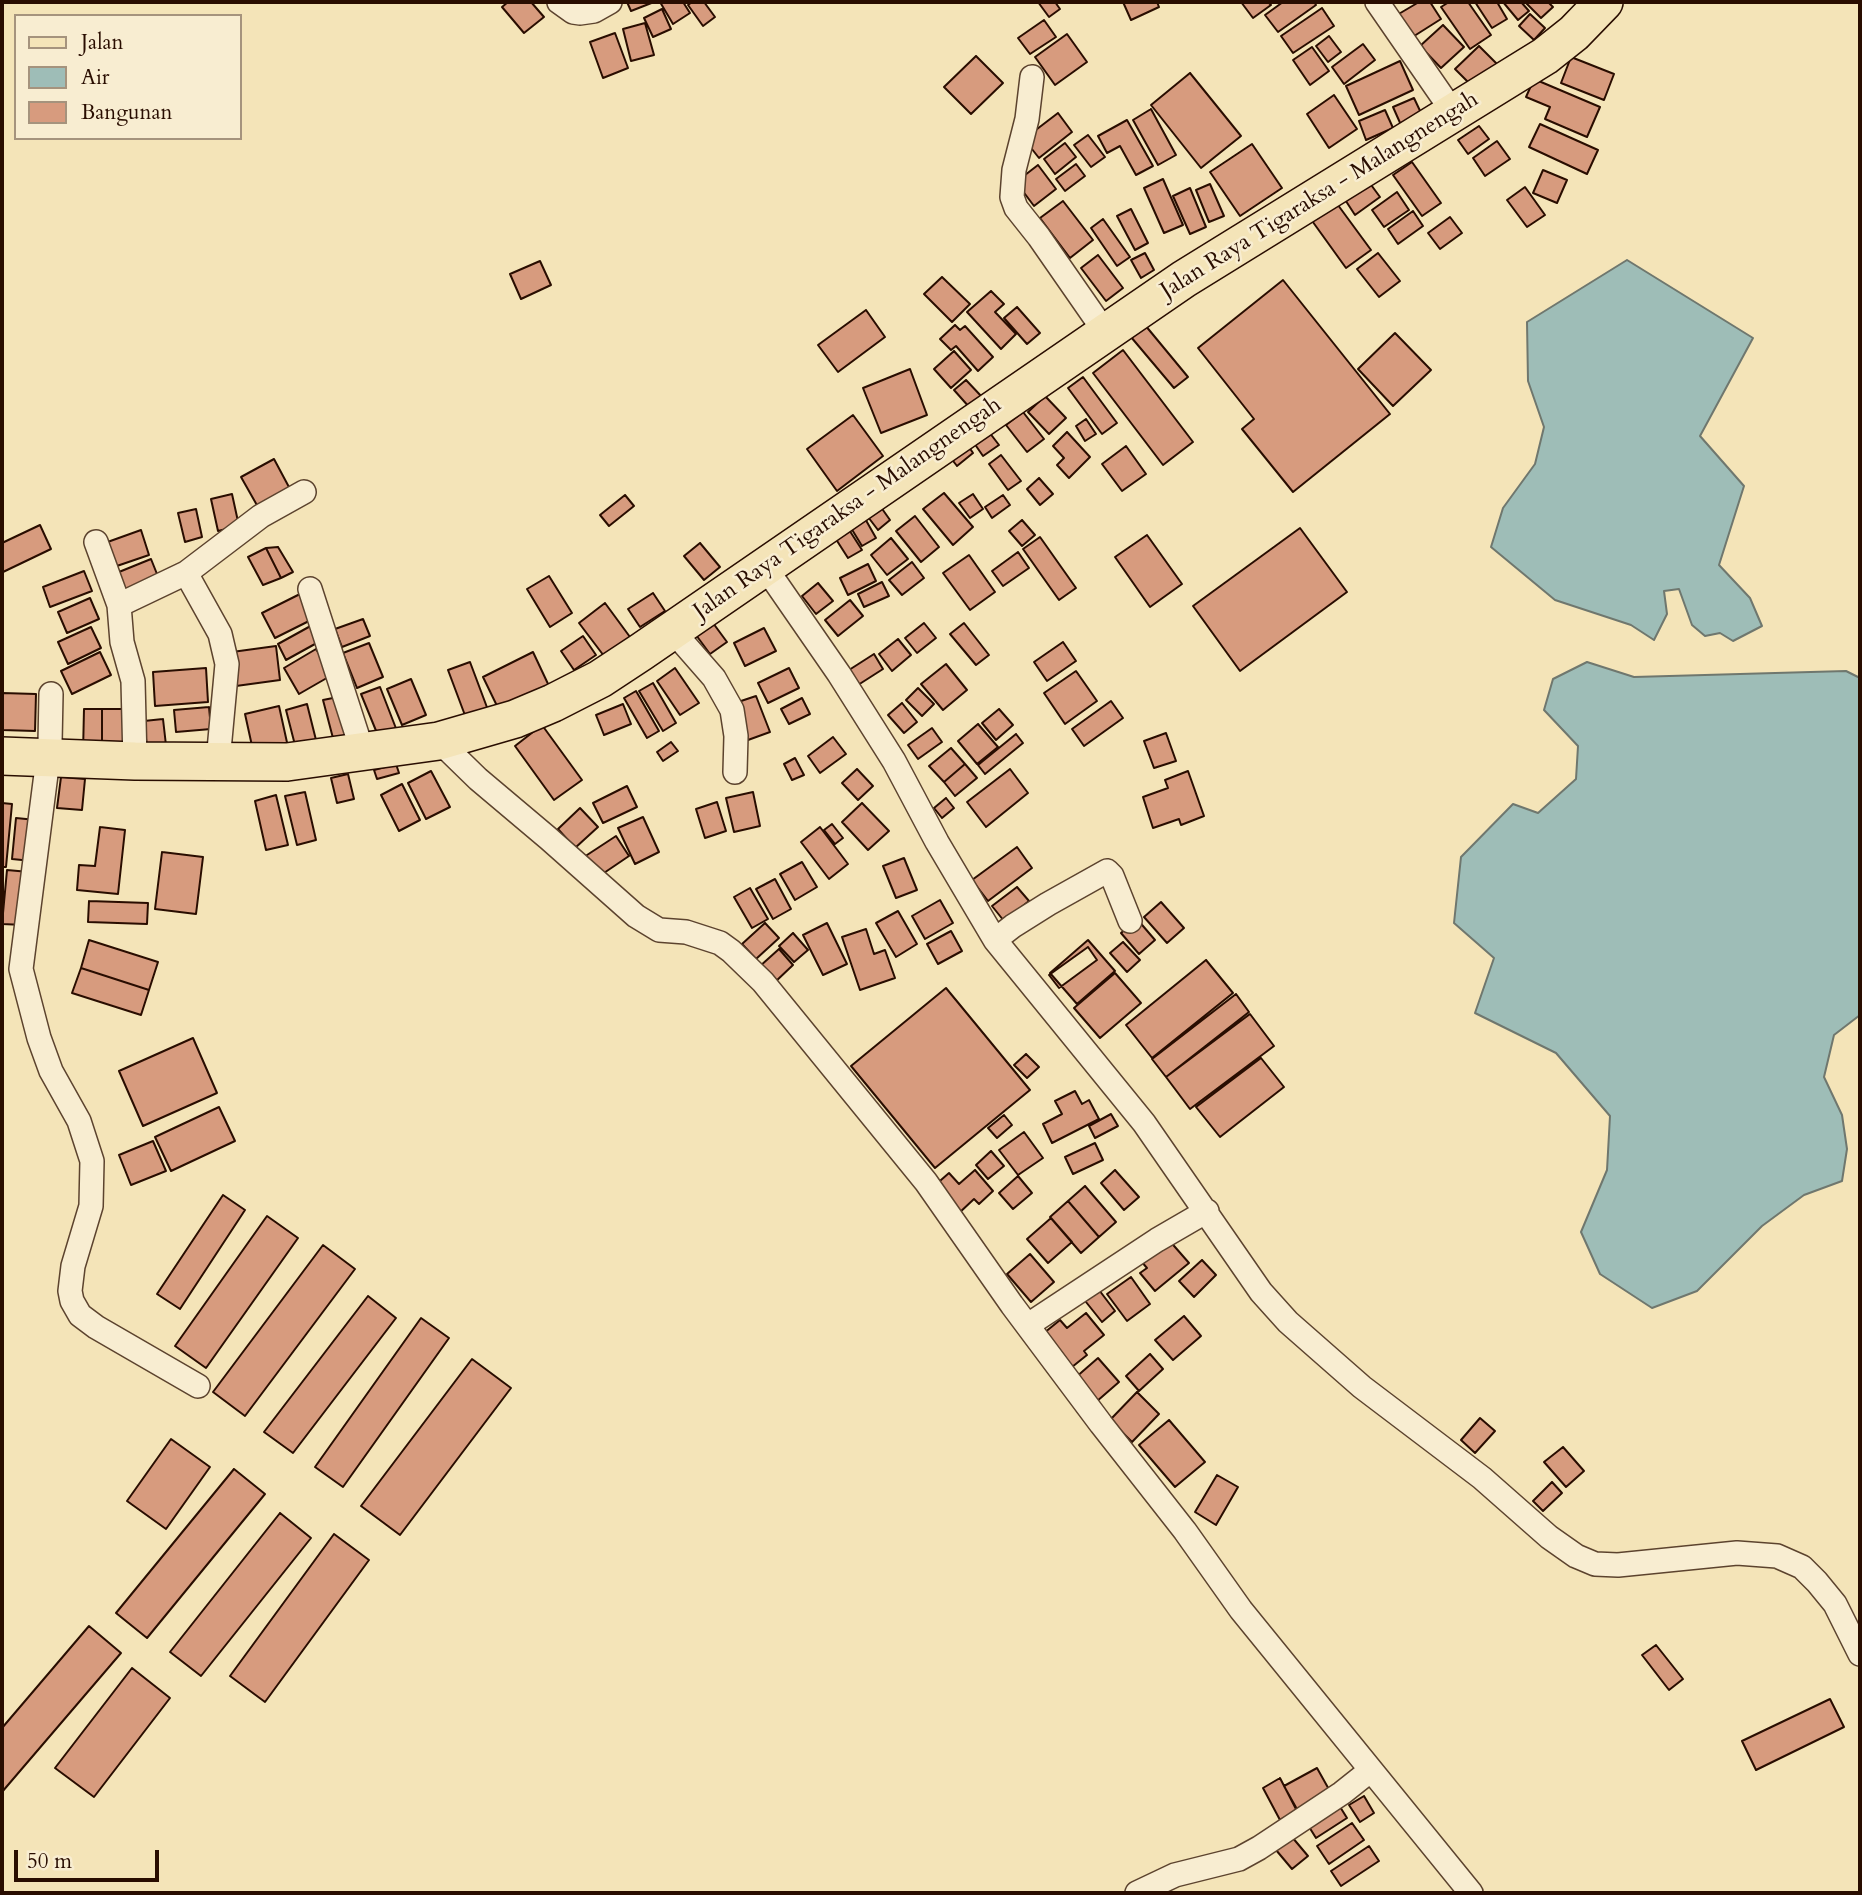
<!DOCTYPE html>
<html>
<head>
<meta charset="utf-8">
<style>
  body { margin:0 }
  #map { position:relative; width:1862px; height:1895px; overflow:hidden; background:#f4e4b8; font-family:Cardo,serif }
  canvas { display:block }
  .frame { position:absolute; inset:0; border:4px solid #290d00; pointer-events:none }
  .legend { position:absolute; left:14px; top:14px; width:228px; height:126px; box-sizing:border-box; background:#f8edd1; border:2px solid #a5937d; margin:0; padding:9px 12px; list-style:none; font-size:21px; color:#290d00 }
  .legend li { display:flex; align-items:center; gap:14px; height:35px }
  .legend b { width:35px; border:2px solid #a5937d }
  .scale { position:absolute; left:14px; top:1850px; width:145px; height:32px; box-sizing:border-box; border:4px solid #290d00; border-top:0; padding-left:9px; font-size:21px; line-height:24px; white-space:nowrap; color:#290d00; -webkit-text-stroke:5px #f8edd1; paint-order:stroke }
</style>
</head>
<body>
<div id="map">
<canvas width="1862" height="1895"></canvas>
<div class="frame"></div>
<ul class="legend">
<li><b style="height:9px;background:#f4e4b8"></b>Jalan</li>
<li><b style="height:19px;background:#9ebdb7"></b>Air</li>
<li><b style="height:19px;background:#d79b7e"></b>Bangunan</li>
</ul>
<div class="scale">50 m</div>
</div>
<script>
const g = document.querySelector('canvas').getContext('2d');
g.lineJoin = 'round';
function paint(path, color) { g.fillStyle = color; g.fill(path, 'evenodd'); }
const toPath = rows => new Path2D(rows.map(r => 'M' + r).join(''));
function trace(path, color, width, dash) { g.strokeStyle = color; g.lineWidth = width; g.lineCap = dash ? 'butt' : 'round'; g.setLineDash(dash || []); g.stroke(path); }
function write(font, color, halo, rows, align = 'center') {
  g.font = font + ' Cardo,serif'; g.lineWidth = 5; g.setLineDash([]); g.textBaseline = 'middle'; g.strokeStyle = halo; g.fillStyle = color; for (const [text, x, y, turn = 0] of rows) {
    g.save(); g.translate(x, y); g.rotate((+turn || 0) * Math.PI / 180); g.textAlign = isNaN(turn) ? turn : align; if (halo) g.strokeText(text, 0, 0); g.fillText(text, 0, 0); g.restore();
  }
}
const water = toPath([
  [1627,260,1753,338,1700,436,1744,486,1719,565,1750,598,1762,626,1733,641,1720,633,1705,636,1692,625,1679,589,1664,591,1667,614,1654,640,1631,625,1555,600,1491,547,1503,508,1535,464,1544,427,1528,381,1527,322,1627,260],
  [1587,662,1634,677,1846,671,1860,678,1860,1015,1834,1035,1824,1077,1842,1115,1847,1149,1842,1181,1804,1195,1762,1226,1697,1291,1652,1308,1600,1274,1581,1232,1607,1170,1610,1116,1556,1053,1475,1013,1494,958,1454,923,1461,857,1513,804,1538,813,1576,779,1578,746,1544,710,1553,679,1587,662]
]);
paint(water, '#9ebdb7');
trace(water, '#6f776e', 2);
const building = toPath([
  [508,2,531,2,544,17,524,33,502,7,508,2],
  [627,2,654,2,631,11,627,2],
  [660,2,683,2,690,13,673,24,660,2],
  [692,2,704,2,715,17,703,26,688,5,692,2],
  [1038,2,1055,2,1060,9,1049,17,1038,2],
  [1123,2,1157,2,1159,7,1131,20,1123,2],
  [1241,2,1268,2,1271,5,1253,18,1241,2],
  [1283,2,1314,2,1316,5,1278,32,1265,15,1283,2],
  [1419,2,1430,2,1441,19,1411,38,1397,15,1419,2],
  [1449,2,1468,2,1491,35,1470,49,1441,7,1449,2],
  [1475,2,1497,2,1507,19,1492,28,1475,2],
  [1503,2,1521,2,1529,11,1518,20,1503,2],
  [1525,2,1548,2,1553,7,1541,18,1525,2],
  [1322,8,1334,26,1293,53,1281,36,1322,8],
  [662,9,671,29,653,37,644,18,662,9],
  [1530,14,1545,28,1534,40,1519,26,1530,14],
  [1044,20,1056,37,1030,54,1018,38,1044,20],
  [645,23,654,55,631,61,623,29,645,23],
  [1443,25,1464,47,1441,68,1420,46,1443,25],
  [615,33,628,68,603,78,590,42,615,33],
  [1067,34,1087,62,1055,85,1035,57,1067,34],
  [1329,36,1341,52,1328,62,1316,46,1329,36],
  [1363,44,1375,60,1344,84,1332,67,1363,44],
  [1479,46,1499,66,1476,90,1455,69,1479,46],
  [1312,47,1329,71,1310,85,1293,60,1312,47],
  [976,56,1003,83,971,114,944,87,976,56],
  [1571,57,1614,74,1604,100,1561,83,1571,57],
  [1400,61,1413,90,1359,115,1346,86,1400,61],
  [1190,73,1241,136,1201,168,1151,105,1190,73],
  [1534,79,1600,107,1587,137,1545,119,1550,107,1526,97,1534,79],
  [1334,95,1357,129,1329,148,1307,114,1334,95],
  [1414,98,1422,115,1401,125,1393,107,1414,98],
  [1151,109,1176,155,1158,165,1133,120,1151,109],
  [1385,110,1393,128,1366,140,1359,121,1385,110],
  [1058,113,1072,132,1039,158,1024,139,1058,113],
  [1127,120,1153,166,1136,175,1120,146,1107,153,1098,136,1127,120],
  [1540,124,1598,150,1587,174,1529,147,1540,124],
  [1479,126,1489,139,1468,154,1458,140,1479,126],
  [1088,135,1105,157,1091,167,1074,145,1088,135],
  [1497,141,1510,159,1485,176,1473,158,1497,141],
  [1065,143,1076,157,1055,174,1044,159,1065,143],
  [1252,144,1282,188,1240,216,1210,172,1252,144],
  [1412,162,1441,203,1422,216,1393,175,1412,162],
  [1076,164,1085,176,1065,191,1056,179,1076,164],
  [1038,165,1056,189,1034,206,1016,182,1038,165],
  [1543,170,1567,180,1557,203,1533,193,1543,170],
  [1366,178,1380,197,1355,215,1342,195,1366,178],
  [1163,179,1183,225,1164,233,1144,188,1163,179],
  [1210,184,1224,216,1209,222,1196,190,1210,184],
  [1525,187,1545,215,1527,227,1507,200,1525,187],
  [1190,188,1206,227,1190,234,1173,196,1190,188],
  [1397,192,1409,210,1384,227,1372,210,1397,192],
  [1063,201,1093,240,1070,258,1040,218,1063,201],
  [1335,201,1371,250,1346,268,1310,218,1335,201],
  [1131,209,1148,243,1135,250,1117,216,1131,209],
  [1413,211,1423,226,1398,244,1388,229,1413,211],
  [1450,217,1462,233,1440,249,1428,233,1450,217],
  [1103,219,1130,257,1117,266,1091,228,1103,219],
  [1145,253,1154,270,1141,278,1131,260,1145,253],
  [1378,253,1400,281,1379,297,1357,269,1378,253],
  [1098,255,1123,288,1106,301,1081,268,1098,255],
  [540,261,551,285,521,299,510,274,540,261],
  [942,277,970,304,952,322,924,294,942,277],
  [1283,280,1390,414,1293,492,1242,429,1254,419,1198,348,1283,280],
  [991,291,1004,304,995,312,1016,334,1001,349,967,312,991,291],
  [1017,307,1040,333,1027,344,1004,318,1017,307],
  [866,310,885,337,838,372,818,345,866,310],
  [955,325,960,330,965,326,993,357,978,371,956,346,951,350,940,339,955,325],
  [1145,325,1188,377,1174,388,1131,337,1145,325],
  [1395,333,1431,370,1393,406,1358,369,1395,333],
  [1123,350,1193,442,1163,465,1093,373,1123,350],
  [954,351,971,370,951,388,934,369,954,351],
  [910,369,927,415,881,433,863,388,910,369],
  [1083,377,1117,423,1102,434,1068,388,1083,377],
  [966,380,982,397,970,408,954,390,966,380],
  [1045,396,1066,418,1049,434,1028,412,1045,396],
  [1023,412,1044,439,1027,452,1006,425,1023,412],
  [853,415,883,456,837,491,807,449,853,415],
  [1086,419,1096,434,1085,441,1076,426,1086,419],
  [989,432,999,445,983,456,974,443,989,432],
  [1067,432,1090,457,1069,478,1057,465,1064,458,1053,446,1067,432],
  [967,444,973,453,957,466,950,457,967,444],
  [1126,446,1146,474,1122,491,1102,464,1126,446],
  [1001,455,1021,481,1008,490,989,464,1001,455],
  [274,459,290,489,258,507,241,477,274,459],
  [1039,478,1053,494,1040,505,1027,489,1039,478],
  [944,493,973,527,953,545,923,509,944,493],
  [232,494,239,526,218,531,211,499,232,494],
  [973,494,983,509,970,518,959,503,973,494],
  [625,495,634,506,609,526,600,515,625,495],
  [1003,495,1010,505,992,518,985,507,1003,495],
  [878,503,890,520,878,530,865,513,878,503],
  [196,509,202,537,185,542,178,513,196,509],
  [863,515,876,538,862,546,848,523,863,515],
  [915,516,939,547,921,562,896,531,915,516],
  [1022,520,1035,535,1022,546,1009,531,1022,520],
  [40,525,51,549,3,572,2,543,40,525],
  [846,525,862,550,848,558,832,533,846,525],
  [1300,528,1347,592,1240,671,1193,606,1300,528],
  [141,530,149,555,111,568,102,544,141,530],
  [1147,535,1182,584,1150,607,1115,557,1147,535],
  [1040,537,1076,588,1059,600,1023,549,1040,537],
  [891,538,908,559,887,575,871,555,891,538],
  [700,543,720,567,704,580,684,556,700,543],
  [278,547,293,572,281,578,266,548,278,547],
  [266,548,281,578,263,585,248,557,266,548],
  [1018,552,1029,568,1003,586,992,571,1018,552],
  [969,555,995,592,970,610,943,573,969,555],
  [151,559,159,579,122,594,114,574,151,559],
  [912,562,924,578,902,595,889,580,912,562],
  [868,564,876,581,848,595,840,578,868,564],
  [84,571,92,591,50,607,43,587,84,571],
  [549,576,572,613,550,627,527,589,549,576],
  [882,582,889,596,864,607,858,594,882,582],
  [818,583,833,601,816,614,802,596,818,583],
  [653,593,665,611,640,627,628,609,653,593],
  [300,594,313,619,275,638,262,613,300,594],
  [90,598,99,619,67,633,58,612,90,598],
  [850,600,863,616,838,636,825,620,850,600],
  [605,603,630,637,604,656,579,623,605,603],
  [363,619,370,636,342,647,335,629,363,619],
  [316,623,324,639,286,660,278,644,316,623],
  [713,623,727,642,710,654,696,635,713,623],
  [924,623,936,638,917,653,905,638,924,623],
  [964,623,989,655,976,665,950,634,964,623],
  [91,627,101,648,68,664,58,642,91,627],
  [764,628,776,651,745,666,734,643,764,628],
  [583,636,596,655,574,670,561,651,583,636],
  [898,639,911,655,892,671,879,654,898,639],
  [1063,642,1076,661,1047,681,1034,662,1063,642],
  [369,643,383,677,357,688,343,653,369,643],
  [276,646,280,680,236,686,232,652,276,646],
  [316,649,332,675,299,694,284,668,316,649],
  [100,652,111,675,72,694,61,671,100,652],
  [533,652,549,686,499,710,483,677,533,652],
  [874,654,883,669,858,685,849,670,874,654],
  [470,662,488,710,466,718,448,670,470,662],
  [946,664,967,690,943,710,921,684,946,664],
  [206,668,208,702,155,706,153,672,206,668],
  [675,668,699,703,680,715,657,681,675,668],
  [789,668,799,688,768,703,758,683,789,668],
  [1076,671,1097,701,1065,724,1044,693,1076,671],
  [411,679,426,715,402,725,387,689,411,679],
  [653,683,676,723,663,731,639,691,653,683],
  [380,687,397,731,379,738,361,694,380,687],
  [918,688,934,704,922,716,906,700,918,688],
  [636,691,659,731,647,738,624,698,636,691],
  [2,693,36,694,35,731,2,730,2,693],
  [756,696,770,732,748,740,735,703,756,696],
  [338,697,349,738,334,742,323,700,338,697],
  [802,698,810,714,789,724,781,709,802,698],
  [1111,701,1123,718,1084,746,1072,729,1111,701],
  [902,703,917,722,904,733,888,715,902,703],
  [307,704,317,744,296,749,286,710,307,704],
  [623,704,631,724,604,735,596,715,623,704],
  [279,706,288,747,254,755,245,714,279,706],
  [209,707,211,729,176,732,174,710,209,707],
  [84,709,102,709,102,753,83,753,84,709],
  [102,709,125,709,125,754,102,753,102,709],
  [999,709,1013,725,996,740,982,723,999,709],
  [163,719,167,754,148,756,144,721,163,719],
  [978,724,998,747,977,764,958,741,978,724],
  [542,725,582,780,554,800,515,746,542,725],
  [932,728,942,742,918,759,908,745,932,728],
  [1166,733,1176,761,1154,768,1144,741,1166,733],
  [1016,734,1023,743,985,774,978,765,1016,734],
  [833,737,846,754,820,773,808,756,833,737],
  [671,742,678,751,663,761,657,752,671,742],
  [951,748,965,764,944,782,929,766,951,748],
  [795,758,804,775,792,780,784,764,795,758],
  [396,764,399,773,377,779,374,770,396,764],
  [965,764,977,778,955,796,944,782,965,764],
  [857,769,873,786,858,800,842,783,857,769],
  [1010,769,1028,793,986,827,967,802,1010,769],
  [431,771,450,807,426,819,408,783,431,771],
  [1188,771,1204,816,1181,825,1179,819,1153,828,1143,797,1168,788,1165,780,1188,771],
  [348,774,354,799,337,803,331,778,348,774],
  [61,777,85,779,82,810,57,808,61,777],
  [402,784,420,820,399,831,381,795,402,784],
  [627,786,637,807,603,823,593,803,627,786],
  [305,792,316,840,297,845,285,796,305,792],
  [753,792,760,826,734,832,726,798,753,792],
  [276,795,288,845,266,850,255,801,276,795],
  [946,798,954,808,942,818,934,808,946,798],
  [717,802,726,831,705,838,696,809,717,802],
  [2,803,12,804,6,867,2,867,2,803],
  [862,803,889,831,868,850,842,822,862,803],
  [580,808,598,827,575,848,558,829,580,808],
  [643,817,659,852,635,864,618,828,643,817],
  [16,818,36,820,32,861,12,859,16,818],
  [832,824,843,838,835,844,824,830,832,824],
  [100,827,125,830,118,894,77,890,79,865,95,866,100,827],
  [820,827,848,864,829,879,801,842,820,827],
  [616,836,629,856,598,877,584,857,616,836],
  [1017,847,1032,868,988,901,972,880,1017,847],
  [162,852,203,857,196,914,155,909,162,852],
  [904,858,917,890,896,898,883,866,904,858],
  [802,862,817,887,795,900,780,874,802,862],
  [7,870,29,872,24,925,2,924,7,870],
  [775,879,791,909,773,919,756,889,775,879],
  [1017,887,1029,901,1004,921,992,906,1017,887],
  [750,888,768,919,752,928,734,897,750,888],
  [940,900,953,923,925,939,912,916,940,900],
  [89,901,148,903,147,924,88,922,89,901],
  [1161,902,1184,928,1167,943,1144,917,1161,902],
  [898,911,917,944,896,957,876,923,898,911],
  [1137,919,1155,940,1139,954,1121,933,1137,919],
  [765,923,779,938,756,959,742,944,765,923],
  [827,923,847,964,823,975,803,935,827,923],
  [866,929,874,954,885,950,895,978,860,990,842,937,866,929],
  [951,931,962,951,938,964,927,944,951,931],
  [793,933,808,950,794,962,779,946,793,933],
  [89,940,158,962,149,990,81,968,89,940],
  [1088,940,1115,971,1077,1004,1050,973,1088,940],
  [1123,942,1140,960,1127,972,1110,953,1123,942],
  [1088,947,1097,960,1059,988,1049,975,1088,947],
  [779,949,793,965,774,983,759,967,779,949],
  [1206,960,1233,993,1152,1058,1126,1025,1206,960],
  [81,968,149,990,141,1015,72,993,81,968],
  [1115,973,1141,1003,1100,1038,1074,1008,1115,973],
  [946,988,1030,1090,935,1168,851,1066,946,988],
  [1236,994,1249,1012,1166,1077,1152,1059,1236,994],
  [1250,1014,1274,1046,1190,1109,1166,1077,1250,1014],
  [193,1038,217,1093,143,1126,119,1071,193,1038],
  [1026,1054,1039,1067,1027,1078,1014,1065,1026,1054],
  [1261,1058,1284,1087,1220,1137,1196,1107,1261,1058],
  [1075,1091,1082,1104,1089,1100,1099,1119,1052,1143,1043,1124,1062,1114,1055,1101,1075,1091],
  [219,1107,235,1141,171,1171,155,1137,219,1107],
  [1111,1114,1118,1126,1095,1138,1089,1126,1111,1114],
  [1004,1115,1012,1125,997,1138,988,1128,1004,1115],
  [1024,1132,1043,1158,1018,1175,999,1150,1024,1132],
  [153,1141,166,1171,131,1185,119,1155,153,1141],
  [1095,1143,1103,1160,1073,1174,1065,1157,1095,1143],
  [991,1151,1004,1166,988,1179,976,1165,991,1151],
  [975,1170,993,1191,979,1204,974,1199,958,1214,933,1187,949,1173,959,1184,975,1170],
  [1115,1170,1139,1197,1124,1210,1101,1183,1115,1170],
  [1018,1176,1032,1193,1013,1209,999,1193,1018,1176],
  [1085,1186,1116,1222,1099,1237,1068,1201,1085,1186],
  [223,1195,245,1210,180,1309,157,1294,223,1195],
  [1068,1201,1099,1237,1081,1253,1050,1217,1068,1201],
  [267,1216,298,1238,206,1368,175,1346,267,1216],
  [1051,1218,1072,1242,1048,1263,1027,1239,1051,1218],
  [1168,1239,1189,1263,1155,1291,1140,1273,1147,1268,1141,1261,1168,1239],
  [323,1245,355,1269,245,1416,213,1392,323,1245],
  [1030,1254,1054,1282,1031,1302,1007,1274,1030,1254],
  [1202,1260,1216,1275,1194,1297,1179,1281,1202,1260],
  [1131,1277,1150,1304,1127,1321,1107,1294,1131,1277],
  [1096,1286,1115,1311,1102,1322,1082,1297,1096,1286],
  [368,1296,396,1318,293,1453,264,1432,368,1296],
  [1086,1313,1104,1335,1084,1351,1087,1355,1072,1367,1044,1333,1060,1320,1067,1328,1086,1313],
  [1184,1316,1201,1336,1173,1360,1155,1340,1184,1316],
  [421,1318,449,1338,343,1487,315,1467,421,1318],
  [1150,1354,1163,1369,1139,1391,1126,1376,1150,1354],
  [1098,1358,1119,1382,1096,1402,1075,1378,1098,1358],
  [472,1359,511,1388,400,1535,361,1506,472,1359],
  [1137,1392,1159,1414,1132,1442,1110,1420,1137,1392],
  [1480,1418,1495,1431,1475,1453,1461,1440,1480,1418],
  [1169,1420,1205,1462,1175,1487,1139,1445,1169,1420],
  [171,1439,210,1467,166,1529,127,1501,171,1439],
  [1563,1447,1584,1471,1566,1487,1544,1462,1563,1447],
  [234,1469,265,1494,147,1638,116,1613,234,1469],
  [1217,1475,1238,1487,1216,1525,1195,1512,1217,1475],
  [1552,1482,1562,1493,1543,1511,1533,1501,1552,1482],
  [280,1513,311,1538,201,1676,170,1652,280,1513],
  [334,1534,369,1560,265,1702,230,1676,334,1534],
  [89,1626,121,1653,2,1792,2,1728,89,1626],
  [1656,1645,1683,1679,1669,1690,1642,1655,1656,1645],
  [132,1668,170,1698,94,1797,55,1768,132,1668],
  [1830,1699,1844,1727,1756,1770,1742,1741,1830,1699],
  [1317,1768,1331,1793,1298,1811,1284,1786,1317,1768],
  [1280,1778,1297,1811,1280,1820,1263,1788,1280,1778],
  [1364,1796,1374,1813,1360,1822,1349,1805,1364,1796],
  [1337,1802,1347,1818,1316,1838,1306,1822,1337,1802],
  [1352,1823,1364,1840,1329,1864,1317,1846,1352,1823],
  [1292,1837,1308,1856,1292,1869,1276,1850,1292,1837],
  [1369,1846,1379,1861,1341,1886,1331,1871,1369,1846]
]);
paint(building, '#d79b7e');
trace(building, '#290d00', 2);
const street = toPath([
  [559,2,573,12,580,13,594,11,610,2],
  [1377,2,1453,112],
  [1032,77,1027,119,1014,170,1012,197,1016,208,1039,237,1105,332],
  [96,542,119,605,122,642,133,681,135,761],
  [765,567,839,674,894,761,937,842,995,940,1144,1123,1261,1292,1288,1322,1362,1387,1482,1478,1549,1537,1576,1556,1595,1564,1618,1565,1737,1553,1777,1556,1802,1567,1817,1582,1835,1604,1860,1654],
  [310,589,363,753],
  [119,605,186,573],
  [672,630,714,678,732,710,736,736,735,772],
  [51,694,50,743,21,969,39,1038,51,1071,79,1121,92,1161,91,1206,73,1266,70,1291,72,1301,80,1315,96,1327,198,1386],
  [439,741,478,779,548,838,636,916,659,930,686,932,720,943,731,951,763,982,926,1182,1012,1305,1101,1424,1185,1531,1241,1610,1471,1893],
  [218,761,227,664,220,634,186,573,261,516,304,492],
  [995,940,1013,926,1048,904,1107,871,1112,876,1130,921],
  [1028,1325,1157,1240,1207,1211],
  [1137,1893,1175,1875,1239,1859,1259,1848,1342,1793,1371,1770]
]);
const primary = toPath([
  [2,756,135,761,287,762,439,741,515,719,553,703,600,679,641,652,1184,279,1545,56,1574,33,1604,2]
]);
trace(street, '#5c432e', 26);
trace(primary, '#290d00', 40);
trace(street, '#f8edd1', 23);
trace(primary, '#f4e4b8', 37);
write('23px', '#290d00', '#f8edd1', [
  ["Jalan Raya Tigaraksa - Malangnengah",1320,196,-32],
  ["Jalan Raya Tigaraksa - Malangnengah",848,509,-35]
]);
</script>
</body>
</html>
